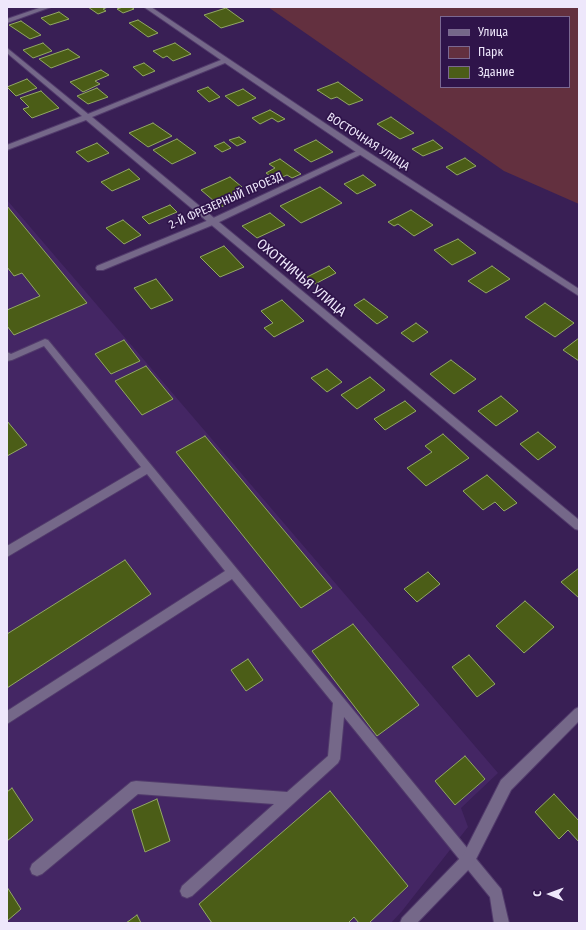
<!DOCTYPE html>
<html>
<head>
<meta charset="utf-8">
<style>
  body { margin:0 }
  #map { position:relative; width:586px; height:930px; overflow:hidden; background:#391f55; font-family:"Fira Sans Condensed",sans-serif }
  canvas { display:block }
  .frame { position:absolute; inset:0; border:8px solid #eee7fb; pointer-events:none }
  .legend { position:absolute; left:440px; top:16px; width:130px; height:72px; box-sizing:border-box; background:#2f144a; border:1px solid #7b6891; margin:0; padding:5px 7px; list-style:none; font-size:12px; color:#eee7fb }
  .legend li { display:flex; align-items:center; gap:8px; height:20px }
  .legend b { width:20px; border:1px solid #7b6891 }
  .north { position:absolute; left:530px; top:874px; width:40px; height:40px; -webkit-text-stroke:3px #2f144a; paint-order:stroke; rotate:271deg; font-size:11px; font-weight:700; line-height:16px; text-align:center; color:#eee7fb }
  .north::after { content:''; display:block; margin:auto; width:14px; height:18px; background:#eee7fb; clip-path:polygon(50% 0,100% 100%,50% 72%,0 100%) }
</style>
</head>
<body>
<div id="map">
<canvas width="586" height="930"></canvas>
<div class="frame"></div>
<ul class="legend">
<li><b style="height:5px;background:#756889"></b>Улица</li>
<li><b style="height:11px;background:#63303f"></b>Парк</li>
<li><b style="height:11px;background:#4b5d17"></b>Здание</li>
</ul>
<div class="north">С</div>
</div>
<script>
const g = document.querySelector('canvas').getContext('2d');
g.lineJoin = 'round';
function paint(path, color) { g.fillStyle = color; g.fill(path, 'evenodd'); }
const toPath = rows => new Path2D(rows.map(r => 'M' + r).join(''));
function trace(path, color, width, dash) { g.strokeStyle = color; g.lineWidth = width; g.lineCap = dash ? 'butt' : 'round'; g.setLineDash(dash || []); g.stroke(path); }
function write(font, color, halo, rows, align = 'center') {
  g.font = font + ' "Fira Sans Condensed",sans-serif'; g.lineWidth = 3.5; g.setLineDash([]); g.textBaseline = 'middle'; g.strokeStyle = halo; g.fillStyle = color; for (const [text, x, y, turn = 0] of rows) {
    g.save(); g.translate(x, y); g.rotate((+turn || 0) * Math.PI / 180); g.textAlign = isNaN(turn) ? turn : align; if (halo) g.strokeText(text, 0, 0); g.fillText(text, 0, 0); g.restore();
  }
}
paint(toPath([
  [7,200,498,773,461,808,468,827,402,911,391,923,7,923]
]), '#442664');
paint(toPath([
  [268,7,579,7,579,204,504,171],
  [441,17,569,17,569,87,441,87]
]), '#63303f');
const building = toPath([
  [88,7,108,7,103,9,106,11,98,14,88,7],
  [123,7,131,7,134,9,123,13,117,9,123,7],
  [226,8,244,21,221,28,204,15,226,8],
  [59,12,69,19,50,25,41,18,59,12],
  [138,20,158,33,148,37,129,23,138,20],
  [21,21,41,35,30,39,9,25,21,21],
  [43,43,52,51,33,58,23,50,43,43],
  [175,43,191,54,173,61,167,56,163,58,153,51,175,43],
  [68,49,80,57,51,68,39,59,68,49],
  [144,63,155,71,143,76,133,67,144,63],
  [101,70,109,75,95,81,100,84,83,92,70,82,101,70],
  [27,79,37,88,16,96,7,87,27,79],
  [338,82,363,100,349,105,337,97,331,99,317,90,338,82],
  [208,87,220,97,209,102,197,91,208,87],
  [97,88,108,97,88,104,77,96,97,88],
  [243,89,256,98,238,106,225,96,243,89],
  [41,91,59,108,32,118,23,109,29,107,20,98,41,91],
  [270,110,285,119,278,122,272,118,260,124,252,118,270,110],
  [391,117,414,133,400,139,377,124,391,117],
  [153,123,172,136,148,147,129,133,153,123],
  [239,137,246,142,237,146,229,140,239,137],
  [177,139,196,153,172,164,153,150,177,139],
  [316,140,333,152,311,162,294,150,316,140],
  [433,140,443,148,423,156,412,149,433,140],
  [224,142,231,148,222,152,214,146,224,142],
  [97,143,109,153,88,162,76,152,97,143],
  [465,158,476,166,457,175,446,167,465,158],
  [280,159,301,174,292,178,287,175,276,180,266,173,275,168,269,164,280,159],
  [129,169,140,179,112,191,101,182,129,169],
  [363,175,376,185,357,194,344,184,363,175],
  [230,177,242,187,237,189,245,196,221,207,201,190,230,177],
  [320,187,342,203,301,223,280,206,320,187],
  [170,205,177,212,149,224,142,217,170,205],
  [7,206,87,303,14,335,7,326,7,310,40,296,22,273,14,276,7,267,7,206],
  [411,210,433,225,414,236,398,224,394,226,388,222,411,210],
  [270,213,285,225,257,238,242,226,270,213],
  [123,220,141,235,124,244,106,228,123,220],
  [458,239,476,253,452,265,434,250,458,239],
  [224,246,244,267,220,277,200,257,224,246],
  [329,266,336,273,315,284,307,277,329,266],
  [492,266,510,279,486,293,468,281,492,266],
  [156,279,173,300,151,309,134,288,156,279],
  [364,299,388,317,377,324,354,305,364,299],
  [282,300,304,321,274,337,264,328,273,323,261,311,282,300],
  [545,303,574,323,555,337,525,317,545,303],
  [416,323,428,332,413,342,401,333,416,323],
  [579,338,579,361,563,350,579,338],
  [124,340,140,361,111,374,95,354,124,340],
  [451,360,476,379,454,394,430,374,451,360],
  [146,366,173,399,142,415,115,381,146,366],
  [327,369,342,382,327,392,311,378,327,369],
  [370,377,385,390,357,409,341,395,370,377],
  [501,396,518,411,496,426,478,411,501,396],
  [405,401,416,411,385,430,374,419,405,401],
  [7,421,27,445,7,456,7,421],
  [538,432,556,447,538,460,520,444,538,432],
  [443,434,469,458,426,486,407,468,432,452,425,446,443,434],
  [205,436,332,588,301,608,176,452,205,436],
  [487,475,517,503,504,511,495,502,483,510,463,491,487,475],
  [125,560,151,594,7,688,7,634,125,560],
  [579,568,579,598,561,582,579,568],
  [428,572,440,584,417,602,404,589,428,572],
  [525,601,554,627,524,653,496,626,525,601],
  [353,624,419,705,377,736,312,651,353,624],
  [469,655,495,684,477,697,452,667,469,655],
  [248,659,263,680,246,691,231,670,248,659],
  [465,756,485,779,455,805,435,781,465,756],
  [12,788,33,820,7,841,7,792,12,788],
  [330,791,408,886,369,923,359,923,354,917,348,923,212,923,199,904,330,791],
  [554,794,579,821,579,842,568,830,559,839,535,812,554,794],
  [157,799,170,841,145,852,132,810,157,799],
  [7,887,21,909,7,921,7,887],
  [137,915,141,923,126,923,137,915]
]);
paint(building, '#4b5d17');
trace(building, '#92a863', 1);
const lane = toPath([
  [42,7,51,7,7,23,7,19,42,7],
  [359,150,366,152,215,224,103,270,97,270,96,268,97,266,209,220,359,150],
  [45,339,48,340,501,889,509,923,494,923,490,897,344,717,340,759,338,763,192,896,187,898,182,896,180,891,182,886,274,804,138,794,42,874,37,876,32,874,30,869,32,864,131,782,136,781,287,792,328,756,333,703,232,579,7,724,7,711,225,571,147,474,7,557,7,546,141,467,44,346,12,360,7,361,7,352,11,354,45,339]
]);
const street = toPath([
  [144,7,151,7,365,150,579,289,579,296,359,154,225,63,92,117,579,520,579,530,575,529,86,120,7,150,7,145,82,116,7,53,7,48,88,114,221,60,144,7],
  [579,707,579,721,511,790,473,865,417,923,400,923,402,918,463,855,501,780,575,709,579,707]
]);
trace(lane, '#523b6c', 2);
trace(street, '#523b6c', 2);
paint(lane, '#756889');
paint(street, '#756889');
write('12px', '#eee7fb', '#2f144a', [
  ["ВОСТОЧНАЯ УЛИЦА",368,142,33],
  ["2-Й ФРЕЗЕРНЫЙ ПРОЕЗД",226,201,-24]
]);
write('14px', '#eee7fb', '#2f144a', [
  ["ОХОТНИЧЬЯ УЛИЦА",301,278,40]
]);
</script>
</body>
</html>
